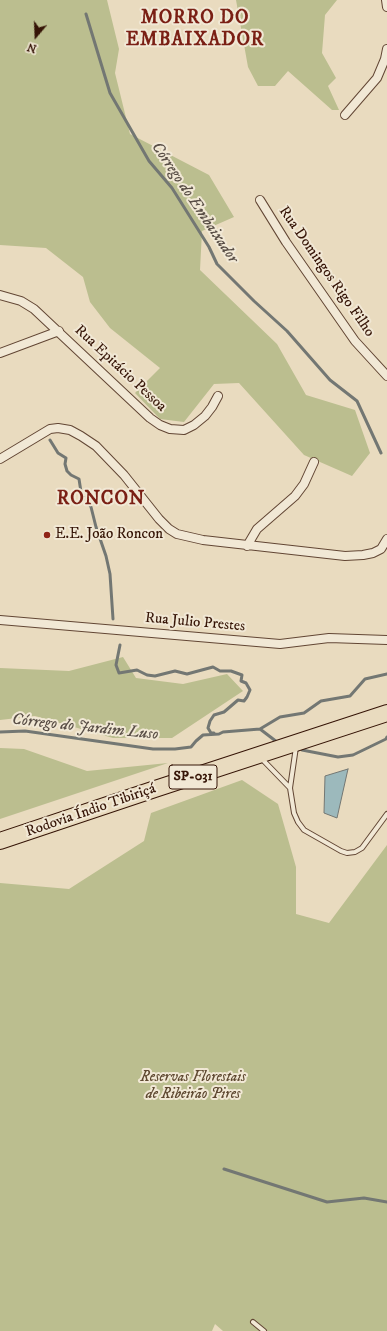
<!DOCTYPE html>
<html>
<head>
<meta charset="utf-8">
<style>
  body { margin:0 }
  #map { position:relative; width:387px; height:1331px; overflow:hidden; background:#e9dbbf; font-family:"IM FELL DW Pica",serif }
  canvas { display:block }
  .north { position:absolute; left:16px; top:16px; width:40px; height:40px; -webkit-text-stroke:3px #f1e8d5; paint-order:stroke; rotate:199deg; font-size:11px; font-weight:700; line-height:16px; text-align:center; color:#351406 }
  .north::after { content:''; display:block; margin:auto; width:14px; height:18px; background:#351406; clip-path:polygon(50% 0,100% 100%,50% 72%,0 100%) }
</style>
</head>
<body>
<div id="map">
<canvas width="387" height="1331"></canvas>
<div class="north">N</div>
</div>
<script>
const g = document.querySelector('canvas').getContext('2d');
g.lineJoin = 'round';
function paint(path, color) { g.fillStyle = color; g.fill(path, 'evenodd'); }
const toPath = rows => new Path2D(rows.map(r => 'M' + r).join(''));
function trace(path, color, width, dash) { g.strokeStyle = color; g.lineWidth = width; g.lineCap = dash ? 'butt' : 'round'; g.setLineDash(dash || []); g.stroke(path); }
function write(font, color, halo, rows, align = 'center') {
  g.font = font + ' "IM FELL DW Pica",serif'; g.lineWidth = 4; g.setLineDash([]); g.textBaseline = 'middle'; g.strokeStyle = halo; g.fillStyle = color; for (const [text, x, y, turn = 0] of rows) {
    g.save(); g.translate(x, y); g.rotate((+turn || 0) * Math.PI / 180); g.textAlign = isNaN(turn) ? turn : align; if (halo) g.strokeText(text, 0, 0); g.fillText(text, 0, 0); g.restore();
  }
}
paint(toPath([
  [0,0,107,0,119,49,115,73,130,134,209,175,234,217,202,231,200,270,277,344,306,395,355,410,370,453,352,476,304,455,239,383,214,384,184,422,160,419,135,393,160,368,110,328,90,302,83,277,46,248,0,245],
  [236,0,337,0,325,15,322,53,336,78,328,86,339,110,332,110,288,71,275,86,258,86,248,67],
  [123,657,136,678,183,684,227,674,243,691,172,738,113,738,35,716,0,720,0,668,69,671],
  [0,748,24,749,87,771,168,763,0,819],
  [242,780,278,804,296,867,296,914,329,923,387,845,387,1331,223,1331,215,1324,212,1331,0,1331,0,883,69,889,144,841,151,813]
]), '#bbbe8f');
const water = toPath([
  [348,769,337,818,324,813,325,776,348,769]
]);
paint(water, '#9cb9bc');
trace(water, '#737773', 1);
trace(toPath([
  [86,14,110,93,149,161,172,188,209,247,217,264,254,301,287,331,330,380,357,401,381,453],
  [50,440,58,453,66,458,65,464,67,471,71,475,79,479,81,492,91,507,96,527,106,556,110,574,113,619],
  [120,645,116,665,119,673,137,670,147,675,155,676,175,671,187,674,213,667,220,671,231,671,242,675,241,681,246,683,250,690,247,697,244,701,238,700,224,712,214,715,210,721,208,728,211,733,214,733],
  [260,729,277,742],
  [0,732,25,731,153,749,175,749,191,747,196,741,203,735,219,734,223,732,260,729,280,717,304,713,321,701,350,696,365,679,387,674],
  [302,750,338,757,353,755,386,739,387,737],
  [224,1169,327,1202,364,1198,387,1202]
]), '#737773', 3);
const lane = toPath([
  [296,747,290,788,294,813,298,822,304,830,341,851,347,853,355,852,362,848,387,814],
  [261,758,290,788],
  [253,1322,264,1331]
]);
const street = toPath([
  [386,0,387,7],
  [345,115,377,78,385,59,387,49],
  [260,200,286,242,355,341,387,376],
  [0,295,21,301,34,309,150,418,160,425,170,429,184,430,194,425,205,416,212,407,218,396],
  [0,353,59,331],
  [0,459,50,429,58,428,70,430,81,436,96,446,124,475,159,519,169,529,177,534,203,540,345,556,363,555,373,553,381,549,387,539],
  [247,546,257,529,295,496,304,484,314,462],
  [0,620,280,644,329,638,387,640]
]);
const highway = toPath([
  [0,841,155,789,387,713]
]);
trace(lane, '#624634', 6);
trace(street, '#624634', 10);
trace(highway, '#351406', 18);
trace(lane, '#f1e8d5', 4);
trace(street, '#f1e8d5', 8);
trace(highway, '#e9dbbf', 16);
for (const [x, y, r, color] of [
  [47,535,4,"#8f2418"]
]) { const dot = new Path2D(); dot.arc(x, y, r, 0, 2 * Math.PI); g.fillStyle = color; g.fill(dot); trace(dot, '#f1e8d5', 1.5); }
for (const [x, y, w] of [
  [193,777,48]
]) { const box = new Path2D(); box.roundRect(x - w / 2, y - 12, w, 24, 3); g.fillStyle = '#f1e8d5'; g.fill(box); trace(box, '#351406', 1); }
write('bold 14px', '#351406', null, [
  ["SP-031",193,777]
]);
write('15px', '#351406', '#f1e8d5', [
  ["Rua Domingos Rigo Filho",326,272,55],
  ["Rua Epitácio Pessoa",120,369,43],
  ["Rua Julio Prestes",195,623,5],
  ["Rodovia Índio Tibiriçá",91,811,-19]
]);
write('15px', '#351406', '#f1e8d5', [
  ["E.E. João Roncon",55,535]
], 'left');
write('italic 15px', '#5d472f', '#f1e8d5', [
  ["Reservas Florestais",193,1078],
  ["de Ribeirão Pires",193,1095]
]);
write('italic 16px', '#594e46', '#f1e8d5', [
  ["Córrego do Embaixador",194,203,56],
  ["Córrego do Jardim Luso",85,728,6]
]);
g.letterSpacing = '1px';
write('bold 19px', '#7a1f14', '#f1e8d5', [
  ["MORRO DO",195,19],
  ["EMBAIXADOR",195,41],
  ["RONCON",101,500]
]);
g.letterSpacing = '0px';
</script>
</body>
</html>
